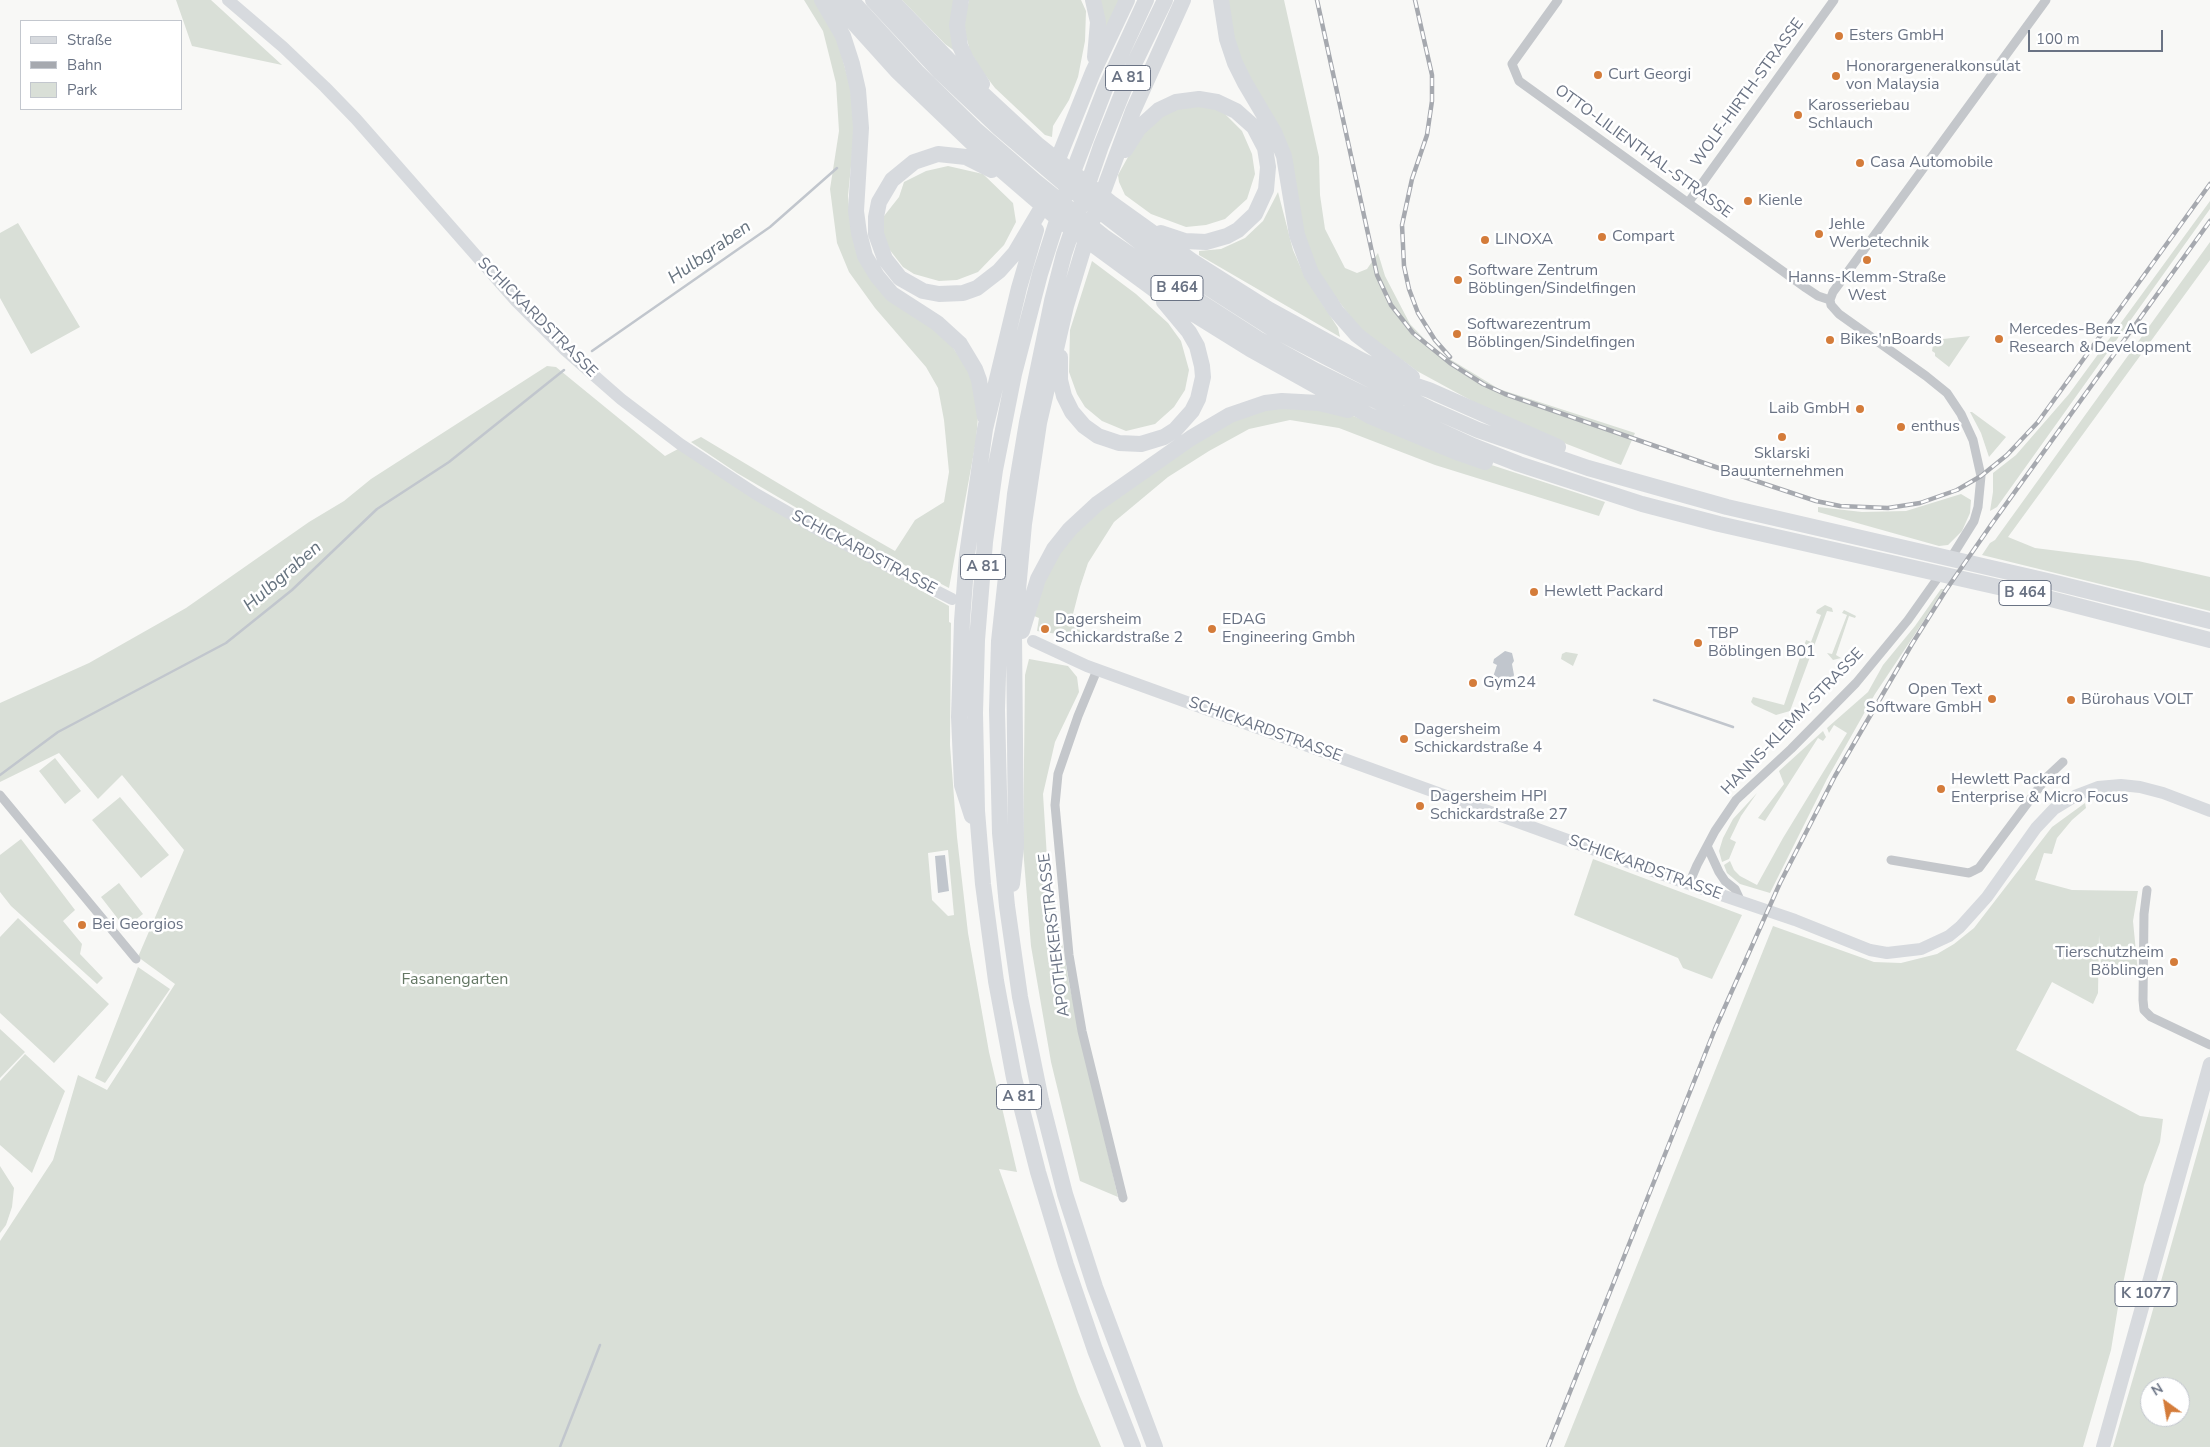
<!DOCTYPE html>
<html>
<head>
<meta charset="utf-8">
<style>
  body { margin:0 }
  #map { position:relative; width:2210px; height:1447px; overflow:hidden; background:#f8f8f6; font-family:"Nunito Sans",sans-serif }
  canvas { display:block }
  .legend { position:absolute; left:20px; top:20px; width:162px; height:90px; box-sizing:border-box; background:#fff; border:1px solid #c3c7ce; margin:0; padding:6px 9px; list-style:none; font-size:15px; color:#6a7384 }
  .legend li { display:flex; align-items:center; gap:10px; height:25px }
  .legend b { width:25px; border:1px solid #c3c7ce }
  .north { position:absolute; left:2140px; top:1377px; width:50px; height:50px; box-sizing:border-box; background:#fff; border:1px solid #c3c7ce; border-radius:50%; rotate:328deg; font-size:14px; font-weight:700; line-height:20px; text-align:center; color:#6a7384 }
  .north::after { content:''; display:block; margin:auto; width:18px; height:22px; background:#d47c3a; clip-path:polygon(50% 0,100% 100%,50% 72%,0 100%) }
  .scale { position:absolute; left:2028px; top:30px; width:135px; height:22px; box-sizing:border-box; border:2px solid #6a7384; border-top:0; padding-left:6px; font-size:15px; line-height:18px; white-space:nowrap; color:#6a7384; -webkit-text-stroke:4px #fff; paint-order:stroke }
</style>
</head>
<body>
<div id="map">
<canvas width="2210" height="1447"></canvas>
<ul class="legend">
<li><b style="height:6px;background:#d7dade"></b>Straße</li>
<li><b style="height:6px;background:#a6a9af"></b>Bahn</li>
<li><b style="height:14px;background:#d9dfd7"></b>Park</li>
</ul>
<div class="north">N</div>
<div class="scale">100 m</div>
</div>
<script>
const g = document.querySelector('canvas').getContext('2d');
g.lineJoin = 'round';
function paint(path, color) { g.fillStyle = color; g.fill(path, 'evenodd'); }
const toPath = rows => new Path2D(rows.map(r => 'M' + r).join(''));
function trace(path, color, width, dash) { g.strokeStyle = color; g.lineWidth = width; g.lineCap = dash ? 'butt' : 'round'; g.setLineDash(dash || []); g.stroke(path); }
function write(font, color, halo, rows, align = 'center') {
  g.font = font + ' "Nunito Sans",sans-serif'; g.lineWidth = 5; g.setLineDash([]); g.textBaseline = 'middle'; g.strokeStyle = halo; g.fillStyle = color; for (const [text, x, y, turn = 0] of rows) {
    g.save(); g.translate(x, y); g.rotate((+turn || 0) * Math.PI / 180); g.textAlign = isNaN(turn) ? turn : align; if (halo) g.strokeText(text, 0, 0); g.fillText(text, 0, 0); g.restore();
  }
}
paint(toPath([
  [176,0,211,0,282,65,192,46],
  [804,0,819,0,833,24,854,101,853,146,848,196,851,229,856,251,943,333,973,377,978,417,976,441,949,588,819,521,737,473,691,442,701,437,818,507,895,551,915,520,944,502,949,472,944,420,938,388,926,367,875,308,849,272,837,243,830,189,839,131,836,83,823,31],
  [902,0,954,0,956,52,945,44],
  [969,0,1081,0,1086,11,1085,41,1078,77,1069,100,1053,126,1052,137,1045,135,995,88,982,71,970,51,966,36,964,20],
  [1100,0,1120,0,1102,37],
  [1226,0,1284,0,1319,157,1320,195,1325,229,1345,268,1357,273,1367,269,1378,253,1385,276,1410,324,1435,350,1499,389,1635,433,1621,465,1559,441,1472,401,1417,371,1360,329,1317,273,1305,244,1295,186,1237,55],
  [1186,106,1219,108,1242,131,1252,154,1255,174,1247,199,1225,219,1206,225,1186,227,1151,214,1125,195,1119,182,1118,175,1138,139,1163,115],
  [948,166,983,174,1013,203,1016,222,1004,245,978,272,957,280,939,281,914,274,903,267,889,249,884,237,884,216,899,197,904,182,926,171],
  [1278,192,1293,250,1305,277,1338,328,1340,337,1199,255,1199,251,1221,249,1245,238,1263,221],
  [2210,201,2210,209,1997,507,1990,511,1993,492,1993,473,2016,455,2069,394],
  [18,223,80,327,31,354,0,298,0,233],
  [2210,242,2210,260,2008,537,2035,548,2138,561,2210,577,2210,611,1982,555,1990,543,1995,540],
  [1092,261,1136,294,1168,323,1181,341,1189,370,1185,390,1174,407,1155,424,1126,431,1102,421,1085,407,1077,394,1069,372,1070,330],
  [1970,336,1949,367,1935,356,1935,353,1932,351,1934,340],
  [547,366,556,367,665,456,678,449,779,512,949,606,949,622,951,623,950,745,957,837,968,933,989,1052,1017,1172,999,1169,1078,1392,1101,1447,0,1447,0,1241,53,1160,78,1075,107,1090,175,984,138,957,184,850,122,775,98,799,59,753,0,782,0,703,89,663,186,608,309,522,344,501,371,479],
  [948,850,954,915,948,916,932,900,928,853],
  [1266,407,1335,409,1418,441,1605,502,1599,516,1435,465,1339,428,1290,420,1249,429,1209,451,1168,477,1114,522,1088,563,1080,587,1073,614,1086,618,1078,637,1037,631,1039,618,1034,616,1046,568,1088,515,1204,432],
  [1970,412,1972,412,2006,437,1989,457,1981,433],
  [1961,494,1971,500,1970,513,1962,531,1948,545,1939,546,1818,512,1818,507,1862,512,1906,511],
  [1941,589,1945,589,1875,694,1827,779,1770,893,1740,884,1727,873,1724,865,1730,861,1734,870,1740,876,1757,885,1783,838,1847,733,1834,725,1829,733,1827,728,1868,692,1883,665,1915,626],
  [1825,605,1832,608,1833,612,1827,611,1790,711,1776,715,1754,705,1751,702,1753,697,1784,705,1806,640,1811,642,1821,615,1816,613,1817,610],
  [1844,610,1856,616,1855,618,1849,616,1836,655,1841,658,1833,660,1827,653,1832,654,1847,615,1842,613],
  [1566,652,1578,654,1573,666,1561,659,1562,654],
  [1029,659,1068,666,1077,677,1079,692,1055,742,1043,794,1047,858,1070,988,1118,1197,1080,1181,1051,1062,1031,946,1023,848,1025,675],
  [1823,731,1826,737,1823,741,1818,738,1765,821,1758,818,1784,784,1779,771],
  [55,758,81,791,65,804,39,771],
  [1757,793,1741,816,1730,839,1736,842,1729,859,1722,862,1719,851,1723,838,1733,819],
  [120,797,169,855,141,878,92,820],
  [2085,803,2086,808,2072,820,2057,838,2052,854,2044,853,2035,880,2072,890,2138,891,2133,921,2138,973,2101,965,2099,935,2098,993,2093,1004,2052,982,2016,1050,2140,1116,2163,1119,2160,1142,2144,1185,2118,1307,2111,1350,2083,1447,1564,1447,1773,926,1874,962,1901,963,1937,954,1954,944,1974,928,2052,827],
  [21,839,75,910,63,921,82,944,80,954,103,978,97,984,11,906,0,892,0,855],
  [1593,859,1742,915,1712,979,1683,968,1678,958,1574,915],
  [119,883,143,914,125,928,101,897],
  [18,918,109,1004,54,1063,0,1013,0,937],
  [138,967,170,989,105,1083,95,1078],
  [0,1029,25,1052,0,1078],
  [25,1054,65,1091,32,1173,0,1145,0,1081],
  [2210,1108,2210,1447,2113,1447,2150,1320],
  [2150,1387,2180,1387,2180,1417,2150,1417],
  [0,1166,14,1188,12,1207,6,1225,0,1233]
]), '#d9dfd7');
paint(toPath([
  [1505,651,1512,653,1514,661,1512,664,1514,675,1510,685,1504,682,1497,683,1493,677,1497,665,1493,663,1494,659],
  [945,855,949,891,938,893,935,856]
]), '#c1c6cd');
trace(toPath([
  [592,351,770,227,837,168],
  [1654,700,1733,727],
  [0,775,58,732,226,643,292,590,377,509,449,462,564,370],
  [560,1447,600,1345]
]), '#c1c6cd', 2.5);
trace(toPath([
  [1558,0,1512,64,1519,81,1806,288,1818,296,1830,300],
  [1688,203,1834,0],
  [1949,561,1974,521,1978,507,1981,476,1973,440,1961,414,1947,393,1926,376,1839,314,1831,305,1830,300,1833,292,1844,277,2046,0],
  [1097,670,1078,716,1058,774,1055,805,1069,955,1082,1031,1123,1198],
  [0,795,136,959],
  [1707,846,1719,872,1725,881,1735,889,1741,902],
  [1891,860,1969,873,1979,868,2047,777,2063,762],
  [1689,884,1697,865,1715,831,1736,800,1791,749,1856,683,1908,620,1942,572],
  [2147,890,2144,914,2143,1000,2144,1010,2151,1017,2210,1045]
]), '#c4c7cb', 9);
trace(toPath([
  [228,0,283,47,325,87,356,119,516,301,565,350,621,399,680,444,756,494,831,537,952,599],
  [1033,641,1087,666,1689,884,1795,920,1870,950,1887,953,1921,949,1949,936,1960,927,1987,897,2036,828,2054,809,2077,795,2098,787,2121,785,2140,787,2163,793,2210,811]
]), '#d7dade', 12);
trace(toPath([
  [2103,1447,2210,1064]
]), '#d7dade', 14);
trace(toPath([
  [822,0,843,36,852,64,858,90,861,128,856,211,859,233,865,256,877,276,892,294,937,323,960,344,975,369,979,380,985,417],
  [833,0,897,71,992,162,1057,218,1155,290,1250,349,1370,416,1459,453,1485,462],
  [851,0,917,72,975,129,1036,182,1103,236,1177,287,1258,339,1316,371,1399,412,1473,446,1519,464,1642,504,1719,524,2047,598,2210,640],
  [873,0,940,72,999,128,1067,186,1154,253,1276,331,1382,386,1430,409,1478,430,1588,468,1727,507,2052,582,2210,621],
  [891,0,970,82,1038,145,1111,203,1192,261,1268,309,1361,360,1408,383,1429,390,1558,447],
  [961,0,957,25,960,46,966,59,982,84],
  [1093,0,1098,22,1095,57],
  [1221,0,1227,39,1235,63,1245,83,1274,132,1284,156,1297,235,1311,273,1336,311,1357,335,1412,377],
  [1125,150,1139,128,1159,110,1176,102,1199,99,1217,102,1236,111,1254,127,1265,148,1268,167,1266,190,1255,214,1238,230,1227,236,1206,242,1185,241,1161,233],
  [1054,169,1093,72,1127,0],
  [992,170,966,157,938,154,914,162,892,180,879,202,876,217,876,234,885,259,900,278,923,291,939,294,963,293,977,288,999,271,1015,253,1041,209,1045,197],
  [1060,357,1060,380,1064,396,1072,412,1084,426,1098,436,1119,443,1141,444,1164,437,1175,430,1192,411,1198,399,1203,377,1202,366,1197,346,1189,332,1164,302],
  [1022,631,1038,579,1054,549,1070,529,1097,504,1191,438,1230,415,1265,403,1282,401,1319,403,1348,410],
  [972,816,962,785,959,717,962,621,967,555,985,429,1019,288,1036,230],
  [1012,884,1016,846,1014,634,1024,524,1039,423,1066,306,1089,230,1133,111,1183,0],
  [1133,1447,1095,1350,1066,1265,1038,1172,1014,1078,996,981,983,884,977,811,975,713,977,640,985,542,995,470,1014,374,1040,274,1070,180,1105,89,1146,0],
  [1155,1447,1095,1287,1065,1194,1041,1100,1020,997,1007,906,1000,833,997,710,999,641,1015,494,1027,422,1052,301,1064,254,1101,146,1134,64,1165,0]
]), '#d7dade', 16);
const rail = toPath([
  [1317,0,1377,275,1391,305,1413,333,1450,363,1483,384,1505,394,1759,482,1816,501,1840,506,1888,508,1920,503,1957,490,1981,476,2007,455,2038,422,2210,184],
  [1415,0,1432,75,1432,101,1427,135,1412,179,1402,225,1404,266,1409,289,1418,313,1435,340,1450,357],
  [1548,1447,1715,1029,1780,883,1835,776,1912,644,1946,590,1991,525,2210,221]
]);
trace(rail, '#a6a9af', 4.5);
trace(rail, '#fff', 2.5, [8]);
for (const [x, y, r, color] of [
  [1839,36,5,"#d47c3a"],
  [1598,75,5,"#d47c3a"],
  [1836,76,5,"#d47c3a"],
  [1798,115,5,"#d47c3a"],
  [1860,163,5,"#d47c3a"],
  [1748,201,5,"#d47c3a"],
  [1819,234,5,"#d47c3a"],
  [1602,237,5,"#d47c3a"],
  [1485,240,5,"#d47c3a"],
  [1867,260,5,"#d47c3a"],
  [1458,280,5,"#d47c3a"],
  [1457,334,5,"#d47c3a"],
  [1999,339,5,"#d47c3a"],
  [1830,340,5,"#d47c3a"],
  [1860,409,5,"#d47c3a"],
  [1901,427,5,"#d47c3a"],
  [1782,437,5,"#d47c3a"],
  [1534,592,5,"#d47c3a"],
  [1045,629,5,"#d47c3a"],
  [1212,629,5,"#d47c3a"],
  [1698,643,5,"#d47c3a"],
  [1473,683,5,"#d47c3a"],
  [1992,699,5,"#d47c3a"],
  [2071,700,5,"#d47c3a"],
  [1404,739,5,"#d47c3a"],
  [1941,789,5,"#d47c3a"],
  [1420,806,5,"#d47c3a"],
  [82,925,5,"#d47c3a"],
  [2174,962,5,"#d47c3a"]
]) { const dot = new Path2D(); dot.arc(x, y, r, 0, 2 * Math.PI); g.fillStyle = color; g.fill(dot); trace(dot, '#fff', 2); }
for (const [x, y, w] of [
  [1128,78,45],
  [1177,288,52],
  [983,567,45],
  [2025,593,52],
  [1019,1097,45],
  [2146,1294,62]
]) { const box = new Path2D(); box.roundRect(x - w / 2, y - 12.5, w, 25, 4); g.fillStyle = '#fff'; g.fill(box); trace(box, '#6a7384', 1); }
write('bold 15px', '#6a7384', null, [
  ["A 81",1128,78],
  ["B 464",1177,288],
  ["A 81",983,567],
  ["B 464",2025,593],
  ["A 81",1019,1097],
  ["K 1077",2146,1294]
]);
write('16px', '#6a7384', '#fff', [
  ["Esters GmbH",1849,36],
  ["Honorargeneralkonsulat",1846,67],
  ["von Malaysia",1846,85],
  ["Curt Georgi",1608,75],
  ["Karosseriebau",1808,106],
  ["Schlauch",1808,124],
  ["Casa Automobile",1870,163],
  ["Kienle",1758,201],
  ["Jehle",1829,225],
  ["Werbetechnik",1829,243],
  ["Compart",1612,237],
  ["LINOXA",1495,240],
  ["Software Zentrum",1468,271],
  ["Böblingen/Sindelfingen",1468,289],
  ["Hanns-Klemm-Straße",1867,278,"center"],
  ["West",1867,296,"center"],
  ["Softwarezentrum",1467,325],
  ["Böblingen/Sindelfingen",1467,343],
  ["Mercedes-Benz AG",2009,330],
  ["Research & Development",2009,348],
  ["Bikes'nBoards",1840,340],
  ["Laib GmbH",1850,409,"right"],
  ["enthus",1911,427],
  ["Sklarski",1782,454,"center"],
  ["Bauunternehmen",1782,472,"center"],
  ["Hewlett Packard",1544,592],
  ["Dagersheim",1055,620],
  ["Schickardstraße 2",1055,638],
  ["EDAG",1222,620],
  ["Engineering Gmbh",1222,638],
  ["TBP",1708,634],
  ["Böblingen B01",1708,652],
  ["Gym24",1483,683],
  ["Open Text",1982,690,"right"],
  ["Software GmbH",1982,708,"right"],
  ["Bürohaus VOLT",2081,700],
  ["Dagersheim",1414,730],
  ["Schickardstraße 4",1414,748],
  ["Hewlett Packard",1951,780],
  ["Enterprise & Micro Focus",1951,798],
  ["Dagersheim HPI",1430,797],
  ["Schickardstraße 27",1430,815],
  ["Bei Georgios",92,925],
  ["Tierschutzheim",2164,953,"right"],
  ["Böblingen",2164,971,"right"]
], 'left');
write('16px', '#6a7384', '#fff', [
  ["WOLF-HIRTH-STRASSE",1748,93,-54],
  ["OTTO-LILIENTHAL-STRASSE",1643,152,36],
  ["SCHICKARDSTRASSE",537,318,45],
  ["SCHICKARDSTRASSE",864,553,28],
  ["HANNS-KLEMM-STRASSE",1793,722,-46],
  ["SCHICKARDSTRASSE",1265,730,20],
  ["SCHICKARDSTRASSE",1645,868,20],
  ["APOTHEKERSTRASSE",1055,935,-97]
]);
write('16px', '#647764', '#fff', [
  ["Fasanengarten",455,980]
]);
write('italic 18px', '#66737f', '#fff', [
  ["Hulbgraben",710,253,-35],
  ["Hulbgraben",283,577,-41]
]);
</script>
</body>
</html>
